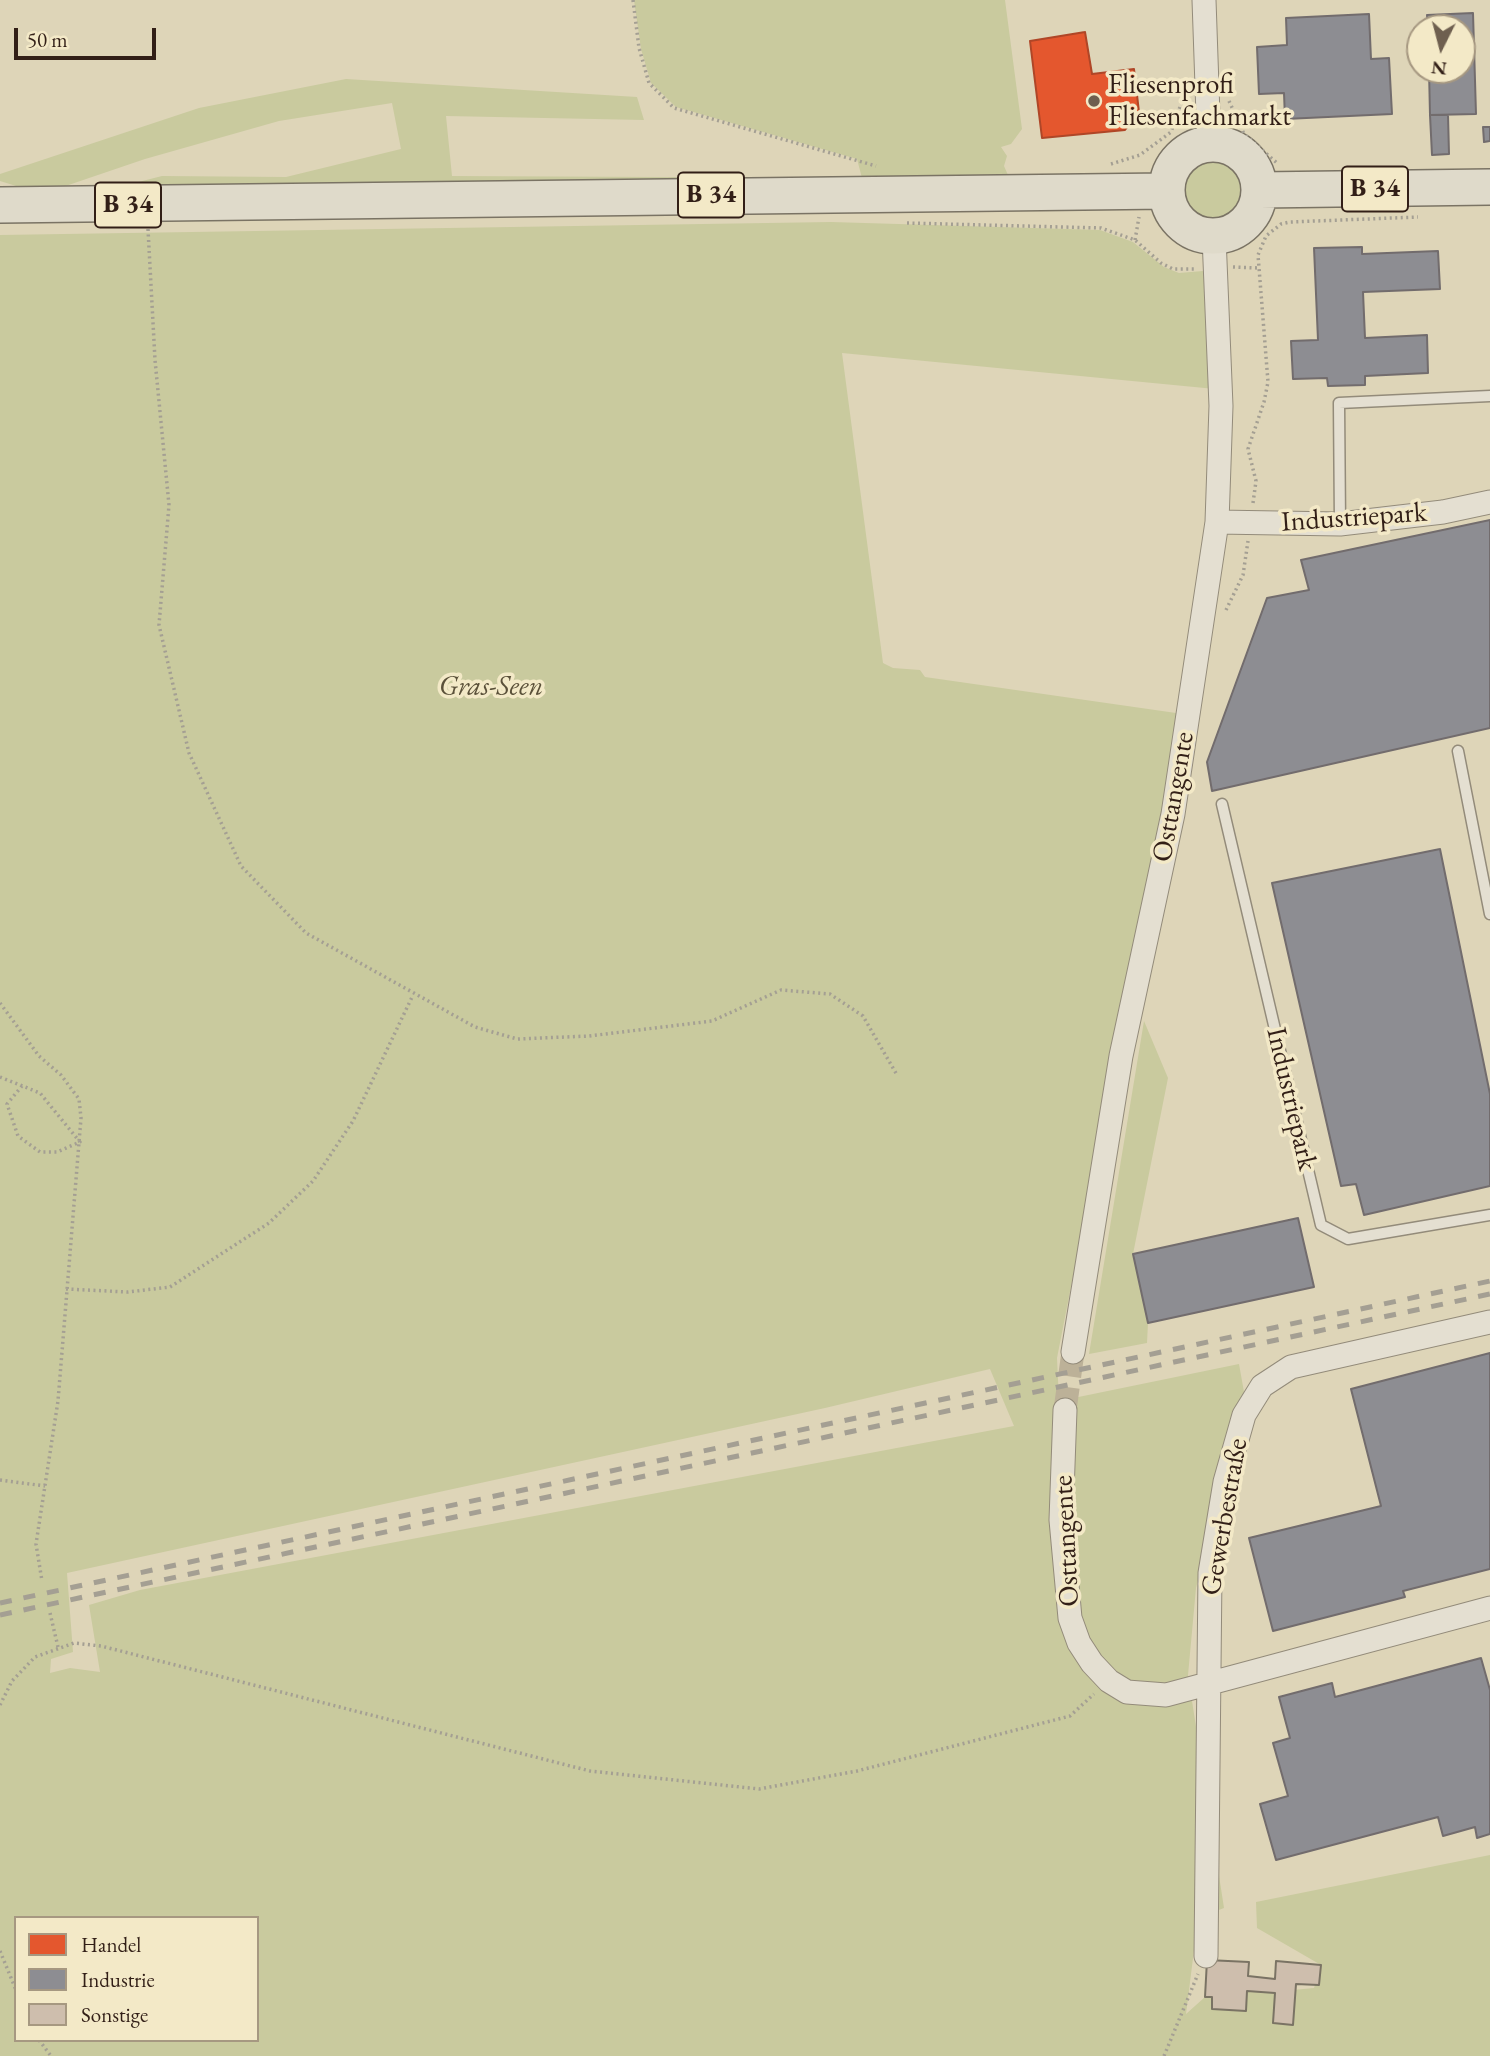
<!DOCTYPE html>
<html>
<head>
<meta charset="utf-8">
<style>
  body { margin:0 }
  #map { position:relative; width:1490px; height:2056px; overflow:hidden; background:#ded5b8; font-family:"EB Garamond",serif }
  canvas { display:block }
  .legend { position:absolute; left:14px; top:1916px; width:245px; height:126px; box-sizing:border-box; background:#f3e9c7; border:2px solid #a69881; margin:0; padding:9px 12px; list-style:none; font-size:21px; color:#321f17 }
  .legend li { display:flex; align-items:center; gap:14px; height:35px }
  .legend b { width:35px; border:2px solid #a69881 }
  .north { position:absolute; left:1406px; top:14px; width:70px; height:70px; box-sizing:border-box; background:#f3e9c7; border:2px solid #a69881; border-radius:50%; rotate:186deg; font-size:19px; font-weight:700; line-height:28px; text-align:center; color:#321f17 }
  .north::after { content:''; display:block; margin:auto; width:24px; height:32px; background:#6e5f4f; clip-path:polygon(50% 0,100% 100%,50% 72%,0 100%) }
  .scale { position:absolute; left:14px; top:28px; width:142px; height:32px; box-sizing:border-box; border:4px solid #321f17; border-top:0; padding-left:9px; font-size:21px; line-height:24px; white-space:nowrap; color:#321f17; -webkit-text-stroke:5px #f3e9c7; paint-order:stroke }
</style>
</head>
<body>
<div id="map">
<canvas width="1490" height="2056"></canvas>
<ul class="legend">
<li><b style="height:19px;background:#e4572e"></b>Handel</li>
<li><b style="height:19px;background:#8d8d92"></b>Industrie</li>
<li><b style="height:19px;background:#cebead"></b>Sonstige</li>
</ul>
<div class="north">N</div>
<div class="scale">50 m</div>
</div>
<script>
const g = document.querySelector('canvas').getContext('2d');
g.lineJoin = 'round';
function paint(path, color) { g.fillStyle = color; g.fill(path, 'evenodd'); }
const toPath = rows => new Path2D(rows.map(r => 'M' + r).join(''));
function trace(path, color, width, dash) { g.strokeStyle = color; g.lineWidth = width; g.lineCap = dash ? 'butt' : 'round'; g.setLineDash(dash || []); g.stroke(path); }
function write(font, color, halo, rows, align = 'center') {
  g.font = font + ' "EB Garamond",serif'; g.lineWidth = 7; g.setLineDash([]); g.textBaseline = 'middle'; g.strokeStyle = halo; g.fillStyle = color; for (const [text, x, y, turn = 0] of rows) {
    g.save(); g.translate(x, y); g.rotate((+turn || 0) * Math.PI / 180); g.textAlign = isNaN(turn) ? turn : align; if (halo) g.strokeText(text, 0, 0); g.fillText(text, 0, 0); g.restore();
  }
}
paint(toPath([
  [634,0,1005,0,1022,129,1011,144,1001,147,1007,156,1004,166,1015,191,103,191,162,176,286,177,401,149,392,103,279,121,145,159,42,194,0,181,0,174,199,108,346,79,637,97,644,120,446,116,452,176,862,178,857,159,676,107,651,83,641,49],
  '1180 190a33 33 0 1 1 66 0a33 33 0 1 1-66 0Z',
  [831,222,1100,230,1133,242,1164,267,1179,273,1203,271,1212,311,1215,389,842,353,883,663,893,668,920,670,925,677,1183,714,1057,1358,1059,1401,1239,1364,1244,1392,1196,1588,1188,1675,1224,1908,1198,1918,1186,2014,1205,1997,1212,1997,1212,2009,1246,2011,1247,1991,1275,1993,1273,2023,1290,2024,1293,1990,1314,1988,1321,1965,1257,1928,1256,1902,1490,1855,1490,2056,0,2056,0,235],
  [990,1369,1014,1426,140,1590,89,1605,100,1672,70,1668,50,1673,51,1659,73,1652,67,1573,825,1408],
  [16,1918,257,1918,257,2040,16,2040],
  [1144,1021,1168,1078,1133,1254,1148,1323,1147,1343,1089,1354]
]), '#c9ca9e');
const shops = toPath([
  [1085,32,1092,74,1134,69,1139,112,1125,130,1042,138,1030,41,1085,32]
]);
paint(shops, '#e4572e');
trace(shops, '#af4627', 2);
const industry = toPath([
  [1473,13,1476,114,1430,115,1429,70,1462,70,1462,28,1428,28,1427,15,1473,13],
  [1369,14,1371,59,1389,58,1392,114,1285,119,1284,93,1259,94,1257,47,1287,45,1286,18,1369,14],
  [1430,115,1448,115,1449,154,1432,155,1430,115],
  [1483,127,1490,127,1490,141,1484,142,1483,127],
  [1362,247,1362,254,1438,251,1440,289,1363,292,1365,338,1427,335,1428,373,1365,376,1365,385,1328,386,1327,378,1293,379,1291,341,1318,340,1314,248,1362,247],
  [1490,520,1490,728,1212,791,1207,762,1267,598,1309,590,1301,560,1490,520],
  [1440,849,1490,1094,1490,1186,1364,1215,1356,1184,1341,1186,1272,883,1440,849],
  [1298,1218,1314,1287,1148,1323,1133,1254,1298,1218],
  [1490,1353,1490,1569,1403,1591,1405,1597,1273,1631,1249,1538,1381,1506,1351,1389,1490,1353],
  [1481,1658,1490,1690,1490,1834,1477,1838,1475,1827,1443,1836,1438,1817,1276,1860,1260,1804,1288,1796,1273,1743,1290,1738,1279,1697,1332,1683,1335,1697,1481,1658]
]);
paint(industry, '#8d8d92');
trace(industry, '#726c6d', 2);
const building = toPath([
  [1207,1960,1249,1962,1248,1976,1275,1979,1276,1961,1321,1965,1319,1985,1296,1984,1293,2025,1273,2023,1275,1993,1247,1991,1246,2011,1212,2009,1212,1997,1205,1997,1207,1960]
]);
paint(building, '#cebead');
trace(building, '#7a7364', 2);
trace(toPath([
  [1065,1410,1073,1352]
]), '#bcb198', 23, [23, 11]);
const lane = toPath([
  [1340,524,1339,403,1490,396],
  [1458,751,1490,914],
  [1222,804,1321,1225,1348,1239,1490,1215]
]);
const street = toPath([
  [1204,0,1209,144],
  [1217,522,1340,524,1443,512,1490,502],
  [1073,1352,1121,1056,1173,814,1217,522,1221,406,1214,237],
  [1065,1410,1061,1520,1070,1618,1079,1643,1092,1663,1109,1681,1127,1692,1166,1695,1490,1608],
  [1206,1956,1210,1573,1225,1482,1244,1415,1262,1386,1291,1367,1490,1322]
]);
const primary = toPath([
  '1167 190a46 46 0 1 1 92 0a46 46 0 1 1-92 0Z',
  [1260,190,1490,187],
  [0,205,1166,191]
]);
trace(lane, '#938b7a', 13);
trace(street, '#938b7a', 25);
trace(primary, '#7a7364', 38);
trace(toPath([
  [633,0,639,48,649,83,674,108,876,166],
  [1229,101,1244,134,1277,163],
  [1111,164,1140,155,1171,132,1185,93],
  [907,223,1101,228,1135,240,1161,263,1173,269,1194,269],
  [148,229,155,360,169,505,159,625,189,753,241,866,306,933,475,1027,517,1039,589,1036,712,1021,781,990,830,994,863,1016,897,1075],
  [1135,240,1139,217],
  [1233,267,1259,268],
  [1253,503,1256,481,1248,449,1264,402,1268,382,1258,255,1266,236,1281,224,1290,222,1418,217],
  [1226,610,1243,575,1248,541],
  [0,1003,39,1056,61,1075,79,1099,81,1118,58,1401,36,1544,42,1581],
  [0,1077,40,1093,80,1142,57,1152,40,1152,18,1136,7,1104,22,1086],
  [66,1289,128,1292,170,1287,269,1223,313,1181,353,1121,413,995],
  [0,1480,45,1486],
  [50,1613,58,1647],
  [0,1705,12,1681,35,1657,74,1643,101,1646,590,1771,759,1789,857,1771,1070,1716,1094,1694],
  [0,1951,16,1990],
  [39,2040,51,2056],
  [1164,2056,1198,1974]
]), '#a49f93', 3.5, [2, 3.5]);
trace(lane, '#e4dfd1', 10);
trace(street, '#e4dfd1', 23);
trace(primary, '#dfdaca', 35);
trace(toPath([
  [0,1603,1490,1281],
  [0,1615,1490,1294]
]), '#a49f93', 5, [12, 12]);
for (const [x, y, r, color] of [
  [1094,101,7,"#6e5f4f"]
]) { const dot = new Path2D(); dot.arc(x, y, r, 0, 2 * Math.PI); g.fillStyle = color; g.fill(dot); trace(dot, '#f3e9c7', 2.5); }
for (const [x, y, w] of [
  [1375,189,66],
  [711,195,66],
  [128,205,66]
]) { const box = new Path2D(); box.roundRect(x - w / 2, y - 22.5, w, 45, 5); g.fillStyle = '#f3e9c7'; g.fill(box); trace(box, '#321f17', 2); }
write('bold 26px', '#321f17', null, [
  ["B 34",1375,189],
  ["B 34",711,195],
  ["B 34",128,205]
]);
write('28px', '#321f17', '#f3e9c7', [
  ["Fliesenprofi",1108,85],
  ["Fliesenfachmarkt",1108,117]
], 'left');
write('28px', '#321f17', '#f3e9c7', [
  ["Industriepark",1354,518,-4],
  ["Osttangente",1174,797,-80],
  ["Industriepark",1291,1099,77],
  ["Gewerbestraße",1225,1517,-80],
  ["Osttangente",1067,1541,-93]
]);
write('italic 28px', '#5a5039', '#f3e9c7', [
  ["Gras-Seen",491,687]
]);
</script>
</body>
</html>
